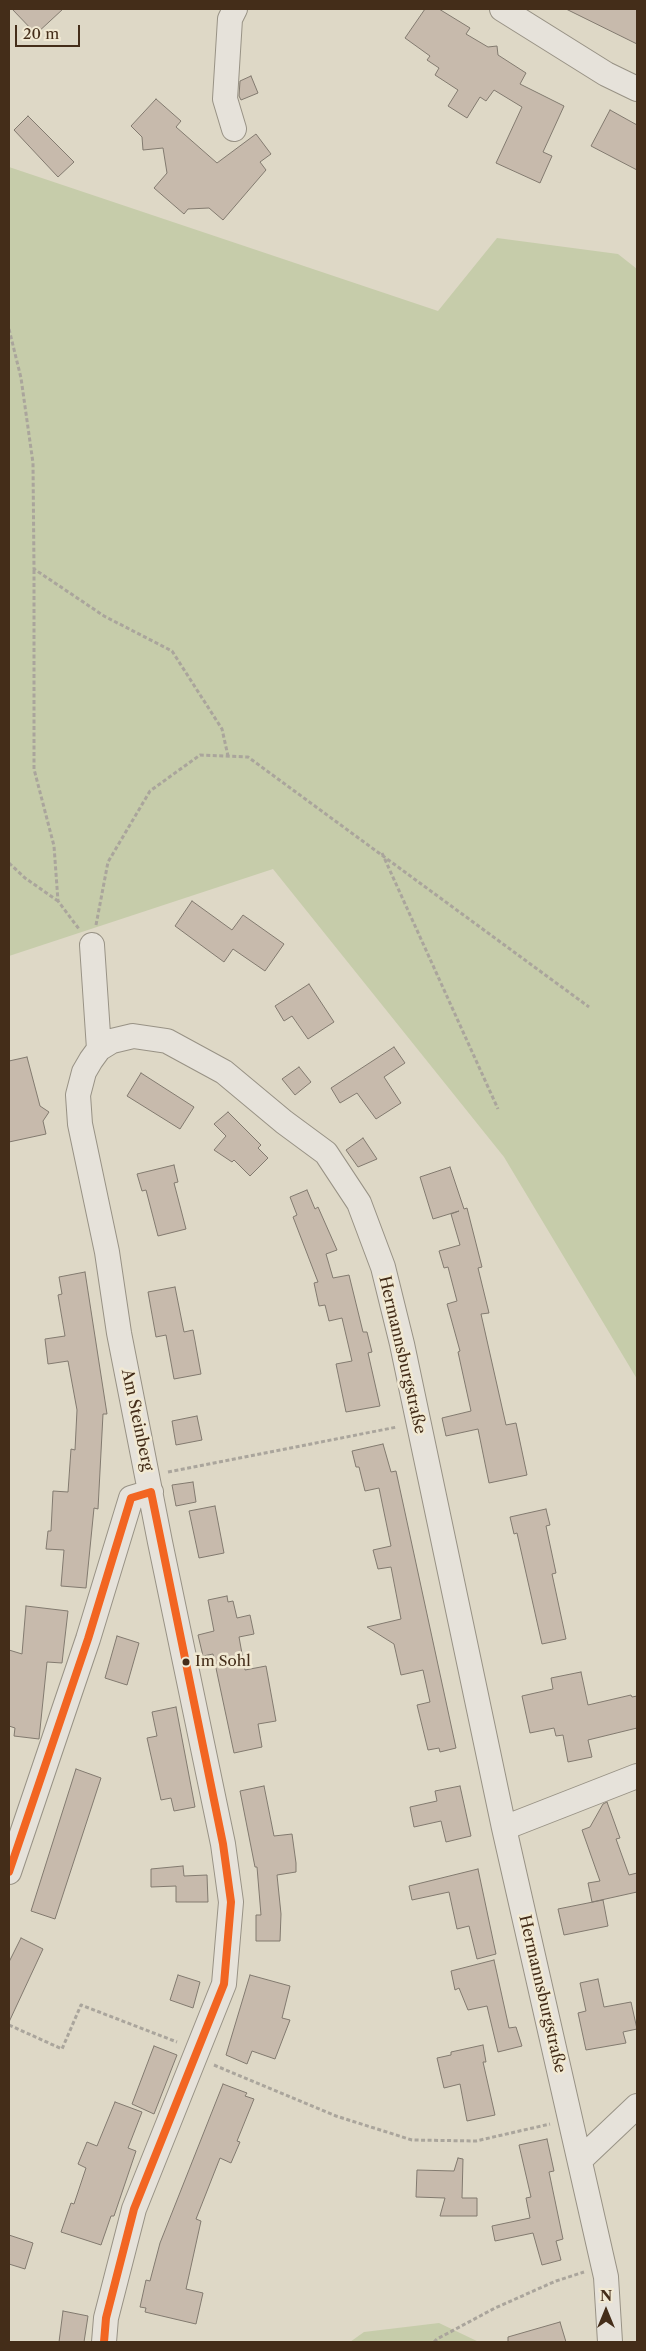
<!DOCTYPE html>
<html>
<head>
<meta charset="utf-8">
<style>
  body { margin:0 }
  #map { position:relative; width:646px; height:2351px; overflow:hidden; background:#ded8c6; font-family:"Libre Caslon Text",serif }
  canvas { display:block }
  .frame { position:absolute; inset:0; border:10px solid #442d19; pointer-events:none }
  .north { position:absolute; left:581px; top:2286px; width:50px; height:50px; -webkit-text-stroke:4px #f1e9d3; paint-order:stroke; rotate:0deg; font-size:14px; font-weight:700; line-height:20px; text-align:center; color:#442d19 }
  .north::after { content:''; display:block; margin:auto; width:18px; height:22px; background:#442d19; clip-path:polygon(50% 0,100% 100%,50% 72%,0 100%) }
  .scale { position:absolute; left:15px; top:25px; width:65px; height:22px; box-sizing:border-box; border:2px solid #442d19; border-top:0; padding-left:6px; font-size:15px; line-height:18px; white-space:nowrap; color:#442d19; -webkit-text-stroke:4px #f1e9d3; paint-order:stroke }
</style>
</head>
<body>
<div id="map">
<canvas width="646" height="2351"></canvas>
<div class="frame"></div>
<div class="north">N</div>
<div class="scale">20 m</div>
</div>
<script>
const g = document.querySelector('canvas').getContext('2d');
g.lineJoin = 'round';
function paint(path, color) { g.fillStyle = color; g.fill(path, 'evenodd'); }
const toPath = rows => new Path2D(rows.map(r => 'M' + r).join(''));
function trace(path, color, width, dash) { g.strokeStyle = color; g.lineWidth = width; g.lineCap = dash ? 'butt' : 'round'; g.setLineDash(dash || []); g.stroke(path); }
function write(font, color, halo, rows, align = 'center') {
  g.font = font + ' "Libre Caslon Text",serif'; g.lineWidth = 5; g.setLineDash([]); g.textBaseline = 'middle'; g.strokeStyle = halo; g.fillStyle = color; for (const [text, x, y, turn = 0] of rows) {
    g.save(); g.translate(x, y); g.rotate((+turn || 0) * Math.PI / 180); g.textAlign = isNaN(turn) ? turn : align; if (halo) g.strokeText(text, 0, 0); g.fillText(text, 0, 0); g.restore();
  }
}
paint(toPath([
  [9,167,438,311,497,238,618,254,637,269,637,1379,504,1157,273,869,9,956],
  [439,2323,479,2342,350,2342,364,2332]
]), '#c6ccaa');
const building = toPath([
  [12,9,63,9,36,34,12,9],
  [425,9,439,9,470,28,466,34,488,47,497,46,498,55,526,73,520,84,564,106,543,152,552,156,540,183,496,163,522,107,494,90,486,101,480,97,467,118,448,106,458,90,435,75,439,68,427,60,430,56,405,38,425,9],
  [566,9,637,9,637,44,566,9],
  [251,76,258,93,241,100,239,96,240,81,251,76],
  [156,99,181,121,176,127,217,163,256,134,271,154,260,162,266,170,223,220,209,208,188,209,184,214,154,188,167,173,163,148,143,150,142,137,131,126,156,99],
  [610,110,637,125,637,170,591,146,610,110],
  [28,116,74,162,58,177,14,130,28,116],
  [192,901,232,930,243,915,284,944,265,971,233,949,224,962,175,926,192,901],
  [309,984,334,1022,308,1039,292,1016,284,1021,275,1006,309,984],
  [394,1047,405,1063,384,1077,401,1103,376,1119,357,1093,340,1103,331,1088,394,1047],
  [27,1057,40,1106,49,1112,43,1121,46,1134,9,1142,9,1061,27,1057],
  [299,1067,311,1082,295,1095,282,1079,299,1067],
  [141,1073,194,1107,180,1129,127,1096,141,1073],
  [228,1112,261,1145,258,1148,268,1158,250,1176,234,1160,232,1162,214,1150,226,1136,214,1124,228,1112],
  [363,1138,377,1159,358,1167,346,1150,363,1138],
  [174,1165,178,1182,174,1183,186,1229,158,1236,146,1190,142,1191,137,1174,174,1165],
  [450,1167,464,1209,467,1208,482,1267,478,1268,489,1313,481,1314,506,1425,516,1423,527,1475,489,1483,478,1429,446,1436,442,1418,471,1411,458,1352,460,1351,447,1304,457,1301,448,1267,444,1268,439,1251,460,1245,451,1214,459,1211,433,1219,420,1177,450,1167],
  [307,1190,315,1209,318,1207,337,1250,326,1254,333,1278,349,1275,363,1332,367,1332,372,1352,368,1353,380,1406,346,1412,336,1364,352,1361,342,1318,329,1321,325,1305,319,1306,314,1283,318,1282,293,1217,297,1215,290,1197,307,1190],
  [85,1272,107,1414,103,1414,98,1509,94,1508,86,1588,61,1586,64,1550,46,1549,48,1531,51,1531,53,1491,68,1492,71,1449,75,1450,77,1410,68,1361,48,1364,45,1339,65,1336,58,1295,62,1294,59,1277,85,1272],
  [175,1287,184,1332,193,1330,201,1374,174,1379,166,1335,156,1337,148,1292,175,1287],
  [197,1416,202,1440,176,1445,172,1421,197,1416],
  [383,1444,391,1472,396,1471,456,1748,440,1752,439,1748,428,1750,417,1705,430,1702,423,1670,401,1675,394,1644,367,1627,401,1619,391,1567,378,1569,373,1550,391,1546,379,1488,365,1491,359,1467,356,1467,352,1451,383,1444],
  [193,1482,196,1502,176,1506,172,1485,193,1482],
  [215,1506,224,1553,199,1558,189,1511,215,1506],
  [546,1509,550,1525,546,1526,556,1573,552,1574,566,1639,542,1644,517,1533,514,1534,510,1517,546,1509],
  [227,1596,228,1602,233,1601,237,1618,250,1615,254,1634,239,1637,245,1670,266,1666,276,1721,258,1724,262,1747,234,1753,213,1654,203,1656,198,1635,214,1631,208,1600,227,1596],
  [26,1606,68,1611,62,1663,47,1662,39,1739,14,1736,15,1728,9,1726,9,1650,22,1654,26,1606],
  [117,1636,139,1643,127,1685,105,1678,117,1636],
  [581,1672,588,1705,631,1695,632,1697,637,1696,637,1728,588,1740,592,1757,568,1762,563,1735,556,1736,554,1728,530,1733,522,1696,553,1689,551,1678,581,1672],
  [176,1707,195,1807,174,1811,171,1798,161,1800,147,1738,157,1736,152,1712,176,1707],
  [76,1769,101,1778,55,1919,31,1911,76,1769],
  [264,1786,274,1836,292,1834,296,1863,296,1872,277,1875,281,1914,280,1941,256,1941,256,1915,261,1915,257,1867,255,1867,240,1791,264,1786],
  [460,1786,471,1836,446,1842,441,1821,414,1827,410,1807,437,1801,435,1791,460,1786],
  [607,1802,620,1838,616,1839,629,1875,637,1873,637,1892,592,1902,588,1883,600,1881,582,1830,590,1827,603,1804,607,1802],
  [183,1866,184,1876,207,1875,208,1902,176,1902,176,1886,151,1887,151,1869,183,1866],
  [478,1869,496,1954,477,1959,469,1926,457,1929,449,1892,412,1900,409,1886,478,1869],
  [603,1900,608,1926,564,1935,558,1909,603,1900],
  [21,1938,43,1949,9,2022,9,1962,21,1938],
  [494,1960,509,2028,516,2027,522,2046,498,2052,487,2006,468,2010,459,1988,455,1990,451,1971,494,1960],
  [178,1975,200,1982,193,2008,170,2000,178,1975],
  [250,1975,290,1986,282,2018,290,2020,275,2059,252,2051,247,2064,226,2055,250,1975],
  [598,1979,604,2007,631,2002,637,2029,623,2032,626,2043,586,2050,578,2013,586,2011,580,1983,598,1979],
  [483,2045,486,2062,483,2062,495,2115,467,2121,460,2084,444,2088,437,2058,451,2055,451,2052,483,2045],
  [154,2046,177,2055,154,2114,132,2104,154,2046],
  [223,2084,247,2093,245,2096,254,2099,237,2141,240,2142,231,2163,220,2158,196,2219,201,2221,186,2289,203,2293,196,2324,145,2312,146,2308,140,2307,146,2280,150,2281,160,2243,223,2084],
  [115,2102,142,2112,128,2148,136,2151,114,2216,111,2216,101,2245,61,2232,71,2203,74,2204,86,2168,78,2164,87,2142,97,2146,115,2102],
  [547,2139,554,2171,549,2172,563,2239,556,2241,561,2260,542,2265,533,2233,495,2241,492,2226,530,2218,526,2198,531,2197,519,2145,547,2139],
  [458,2158,463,2159,462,2198,477,2198,477,2216,440,2216,445,2198,416,2197,417,2170,454,2171,458,2158],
  [9,2235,33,2243,25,2269,9,2264,9,2235],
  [63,2311,88,2316,84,2342,59,2342,63,2311],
  [560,2322,566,2342,508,2342,508,2337,560,2322]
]);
paint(building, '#c7baac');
trace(building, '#827a6f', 1);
const minor = toPath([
  [502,9,606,74,637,89],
  [234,129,225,99,230,19,235,9],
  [92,945,99,1049],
  [504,1828,637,1776],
  [9,1872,88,1639,131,1498,151,1492],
  [580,2160,637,2106],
  [104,2342,106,2318,134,2209,224,1984,231,1902,223,1844,160,1542,119,1333,107,1252,80,1124,78,1095,84,1072,91,1060,99,1049,112,1041,133,1036,167,1041,224,1072,284,1122,326,1153,359,1203,383,1267,402,1344,504,1828,606,2277,610,2342]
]);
trace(minor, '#989285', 26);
trace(toPath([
  [9,329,21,378,33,463,34,569,104,616,172,651,222,729,228,756],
  [34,570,34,769,54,846,58,901,79,929],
  [382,853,498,1109],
  [9,863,25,878,58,901],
  [96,925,108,862,150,791,200,755,248,757,589,1007],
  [168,1472,397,1427],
  [9,2025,62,2049,81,2005,177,2042],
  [214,2065,336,2116,412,2140,476,2141,550,2124],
  [434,2342,437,2339,495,2308,556,2281,584,2272]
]), '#aaa59c', 3, [4, 2.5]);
trace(minor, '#e6e2da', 24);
trace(toPath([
  [9,1872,88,1639,131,1498,151,1492,223,1844,231,1902,224,1984,134,2209,106,2318,104,2342]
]), '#f26522', 8);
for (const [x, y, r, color] of [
  [186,1662,4.5,"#442d19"]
]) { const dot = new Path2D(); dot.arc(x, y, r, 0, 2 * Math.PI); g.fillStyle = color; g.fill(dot); trace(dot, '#f1e9d3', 2); }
write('15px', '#442d19', '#f1e9d3', [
  ["Im Sohl",195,1662]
], 'left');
write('16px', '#442d19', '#f1e9d3', [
  ["Hermannsburgstraße",402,1355,77],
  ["Am Steinberg",137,1420,78],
  ["Hermannsburgstraße",542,1994,77]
]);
</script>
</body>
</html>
